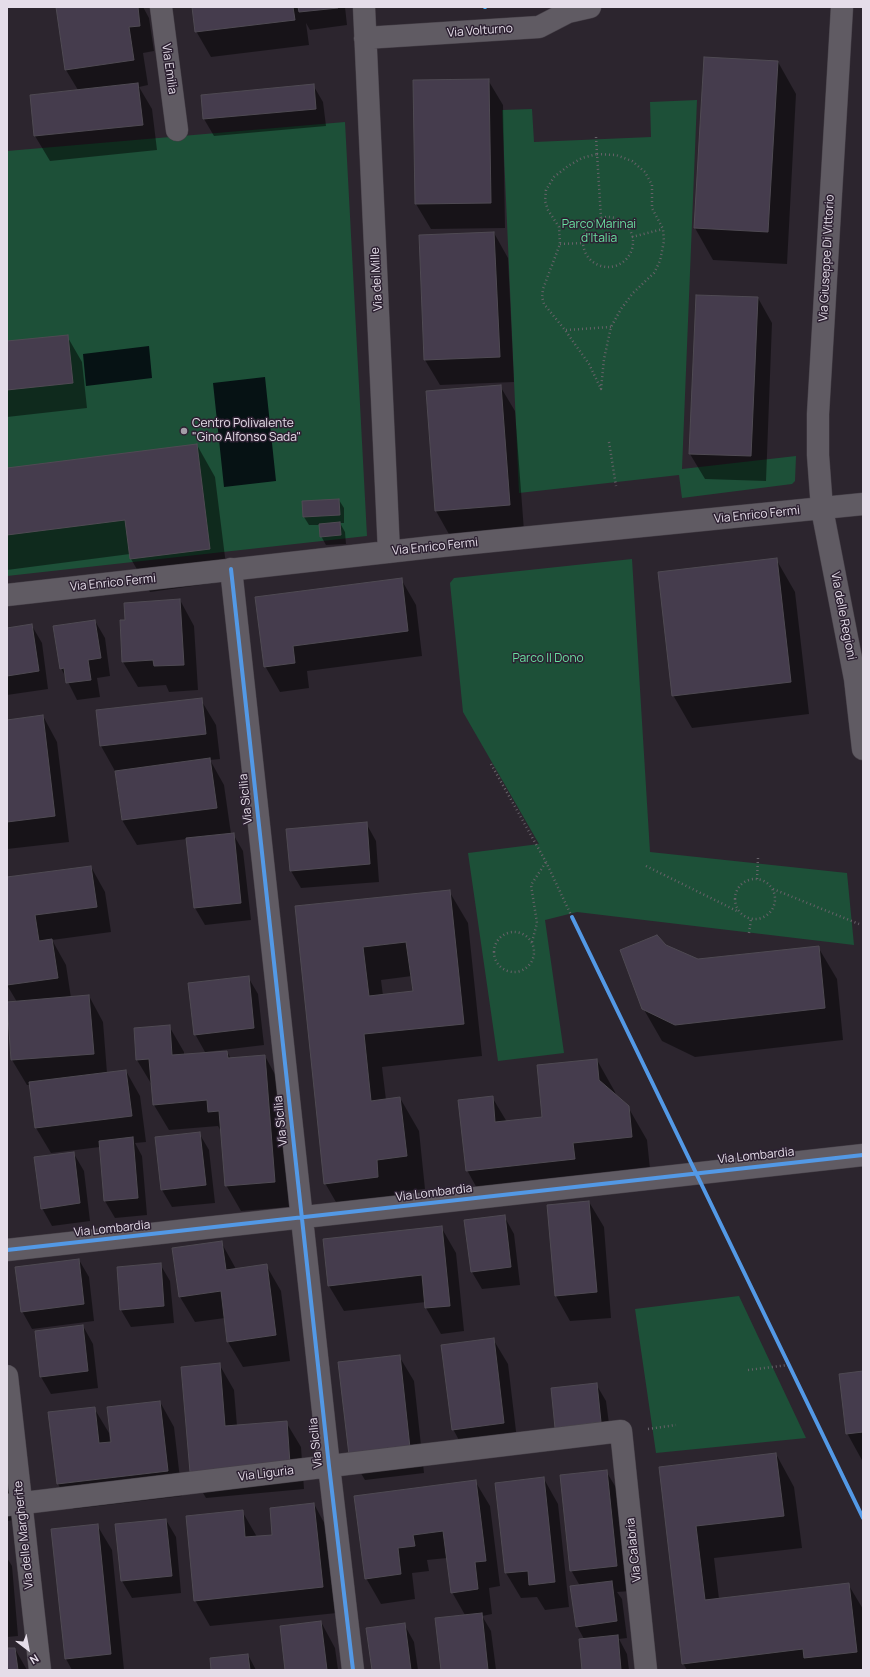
<!DOCTYPE html>
<html>
<head>
<meta charset="utf-8">
<style>
  body { margin:0 }
  #map { position:relative; width:870px; height:1677px; overflow:hidden; background:#2c252e; font-family:Manrope,sans-serif }
  canvas { display:block }
  .frame { position:absolute; inset:0; border:8px solid #e5dde9; pointer-events:none }
  .north { position:absolute; left:8px; top:1629px; width:40px; height:40px; -webkit-text-stroke:3px #2d2132; paint-order:stroke; rotate:148deg; font-size:11px; font-weight:700; line-height:16px; text-align:center; color:#e5dde9 }
  .north::after { content:''; display:block; margin:auto; width:14px; height:18px; background:#e5dde9; clip-path:polygon(50% 0,100% 100%,50% 72%,0 100%) }
</style>
</head>
<body>
<div id="map">
<canvas width="870" height="1677"></canvas>
<div class="frame"></div>
<div class="north">N</div>
</div>
<script>
const g = document.querySelector('canvas').getContext('2d');
g.lineJoin = 'round';
function paint(path, color) { g.fillStyle = color; g.fill(path, 'evenodd'); }
const toPath = rows => new Path2D(rows.map(r => 'M' + r).join(''));
function trace(path, color, width, dash) { g.strokeStyle = color; g.lineWidth = width; g.lineCap = dash ? 'butt' : 'round'; g.setLineDash(dash || []); g.stroke(path); }
function write(font, color, halo, rows, align = 'center') {
  g.font = font + ' Manrope,sans-serif'; g.lineWidth = 3; g.setLineDash([]); g.textBaseline = 'middle'; g.strokeStyle = halo; g.fillStyle = color; for (const [text, x, y, turn = 0] of rows) {
    g.save(); g.translate(x, y); g.rotate((+turn || 0) * Math.PI / 180); g.textAlign = isNaN(turn) ? turn : align; if (halo) g.strokeText(text, 0, 0); g.fillText(text, 0, 0); g.restore();
  }
}
paint(toPath([
  [697,100,682,469,796,456,795,481,792,484,682,498,679,475,519,493,502,110,532,109,534,142,651,137,650,102],
  [345,122,367,536,7,576,7,151],
  [632,559,650,852,847,873,854,945,577,912,545,920,564,1053,498,1061,468,853,539,844,463,712,450,583,454,578],
  [739,1296,806,1438,656,1453,635,1309]
]), '#1d5038');
paint(toPath([
  [149,346,152,378,86,386,83,354],
  [265,377,276,481,224,487,213,383]
]), '#061214');
paint(toPath([
  [57,7,143,7,149,18,154,51,143,53,148,85,139,87,152,109,157,150,50,161,35,136,31,96,78,90,66,70],
  [193,7,345,7,347,25,310,30,306,23,309,45,211,57,196,31],
  [778,62,796,94,787,264,713,260,695,228],
  [488,80,503,105,505,228,431,229,416,204],
  [313,85,323,102,326,126,214,136,204,119,202,95],
  [494,233,508,258,514,382,440,385,425,360,420,236],
  [758,298,772,323,766,481,705,479,690,454],
  [67,336,82,362,87,408,7,417,7,342],
  [500,386,515,411,524,531,450,536,436,511],
  [197,445,215,477,228,581,150,592,131,559,130,554,7,570,7,469],
  [339,500,344,508,344,523,340,523,345,532,346,544,326,545,321,536,320,525,309,525,304,517],
  [776,559,795,592,809,714,692,728,673,695],
  [401,579,416,605,422,656,307,671,309,688,280,692,265,666,256,598],
  [180,600,194,626,198,690,169,692,166,685,138,687,123,662,126,621],
  [95,621,105,638,110,676,97,678,100,697,77,700,61,668],
  [32,626,42,643,48,689,7,695,7,629],
  [201,700,216,725,220,759,210,760,224,785,231,834,233,834,243,851,251,920,205,925,195,908,187,839,137,845,122,820,115,771,101,746],
  [43,716,57,742,69,842,7,849,7,721],
  [366,823,376,841,379,882,301,888,291,871],
  [91,867,105,892,111,932,52,940,66,965,71,998,89,996,103,1022,107,1073,126,1071,140,1096,146,1142,135,1143,142,1156,147,1215,115,1218,105,1201,100,1147,51,1153,36,1128,31,1085,27,1085,12,1060,17,1002,7,985,7,878],
  [449,891,468,923,482,1056,382,1067,386,1100,400,1098,419,1131,425,1189,395,1192,397,1210,344,1216,325,1183,296,907],
  [412,976,414,992,383,996,381,980],
  [665,946,698,960,818,947,837,979,843,1040,695,1057,662,1041,643,1008],
  [248,977,258,994,264,1045,205,1052,195,1034],
  [169,1026,184,1052,184,1056,227,1052,231,1059,265,1056,279,1082,289,1207,241,1211,226,1185,222,1133,218,1126,169,1130,154,1105,152,1085,137,1060],
  [597,1060,615,1092,616,1096,628,1107,647,1140,650,1169,485,1203,467,1170,492,1097,507,1122,543,1118],
  [199,1133,209,1150,215,1203,172,1207,162,1190],
  [74,1154,84,1171,90,1221,52,1226,42,1208],
  [589,1202,604,1227,611,1318,570,1321,556,1296],
  [504,1216,514,1234,520,1285,482,1289,472,1272,466,1221],
  [441,1227,456,1253,464,1331,441,1334,426,1308,426,1302,344,1311,329,1286],
  [221,1242,236,1269,266,1265,281,1291,290,1361,243,1367,228,1342,225,1318,195,1322,180,1297],
  [79,1260,89,1277,94,1321,32,1329,22,1311],
  [160,1264,170,1281,174,1323,131,1327,121,1310,118,1268],
  [83,1326,93,1344,98,1388,51,1394,41,1377],
  [493,1339,508,1364,518,1448,467,1455,453,1429],
  [399,1356,414,1381,424,1473,365,1480,350,1455],
  [219,1364,234,1390,237,1426,286,1422,301,1447,304,1489,206,1498,191,1472],
  [863,1372,863,1462,847,1433],
  [596,1384,606,1401,611,1439,556,1428],
  [160,1402,174,1427,182,1496,73,1509,58,1484,94,1408,109,1433,110,1443,113,1442],
  [776,1454,794,1487,802,1548,714,1558,719,1599,848,1584,863,1609,863,1670,687,1670,683,1663,660,1468],
  [7,1459,14,1520,7,1521],
  [606,1471,621,1496,631,1591,617,1592,622,1599,627,1638,619,1639,627,1654,629,1670,583,1670,584,1639,577,1626,580,1586,571,1570],
  [544,1479,558,1504,569,1607,545,1610,537,1597,521,1598,506,1573,496,1484],
  [475,1481,490,1506,500,1586,489,1588,492,1614,482,1616,491,1631,496,1670,442,1670,465,1615,452,1592,447,1558,427,1560,429,1571,412,1573,415,1599,381,1604,366,1578,355,1497],
  [314,1504,328,1530,337,1613,210,1626,195,1600,242,1511,257,1537,274,1536],
  [166,1520,176,1537,181,1593,132,1598,122,1581],
  [97,1525,112,1550,124,1670,72,1670,66,1659],
  [7,1558,12,1566,18,1636,7,1637],
  [321,1622,335,1648,338,1670,286,1670],
  [404,1624,414,1642,418,1670,373,1670],
  [7,1649,15,1649,27,1670,7,1670],
  [248,1655,256,1670,212,1670]
]), '#0007');
const building = toPath([
  [56,7,138,7,140,26,129,27,134,60,65,70,56,7],
  [192,7,293,7,295,20,195,32,192,7],
  [298,7,338,7,338,8,299,12,298,7],
  [704,57,778,61,768,232,694,228,704,57],
  [489,79,491,203,415,204,413,80,489,79],
  [138,83,143,125,34,136,30,95,138,83],
  [314,84,316,109,203,119,201,95,314,84],
  [494,232,500,357,424,360,419,235,494,232],
  [696,295,758,297,751,456,689,454,696,295],
  [68,335,73,383,7,390,7,341,68,335],
  [501,385,510,505,435,511,426,391,501,385],
  [197,444,210,549,130,559,125,520,7,535,7,468,197,444],
  [339,499,340,515,303,517,302,501,339,499],
  [340,522,341,535,320,537,319,524,340,522],
  [777,558,791,682,672,696,658,572,777,558],
  [402,578,408,631,293,646,295,663,264,667,255,597,402,578],
  [180,599,184,665,154,666,153,660,122,662,120,620,125,620,124,603,180,599],
  [95,620,101,658,88,660,91,680,66,683,64,668,60,669,53,626,95,620],
  [32,624,39,671,7,676,7,628,32,624],
  [202,698,206,734,100,746,96,710,202,698],
  [43,715,55,816,7,822,7,720,43,715],
  [210,758,217,808,122,820,115,771,210,758],
  [367,822,370,864,290,871,286,829,367,822],
  [234,833,241,903,194,908,186,838,234,833],
  [91,866,97,907,35,915,39,941,52,939,58,978,7,985,7,877,91,866],
  [450,890,464,1024,364,1034,371,1101,400,1097,407,1156,377,1160,378,1177,324,1184,295,906,450,890],
  [406,942,413,991,369,996,363,947,406,942],
  [657,935,666,945,698,959,819,946,825,1008,675,1025,642,1009,620,950,657,935],
  [249,976,254,1028,194,1035,188,983,249,976],
  [89,995,94,1054,11,1060,7,1002,89,995],
  [170,1025,172,1055,227,1051,228,1058,265,1055,275,1182,225,1186,219,1111,208,1112,207,1100,153,1105,149,1059,136,1060,134,1028,170,1025],
  [597,1059,599,1080,629,1106,632,1137,573,1143,575,1159,466,1171,458,1100,493,1096,495,1122,542,1117,537,1065,597,1059],
  [126,1070,132,1116,35,1128,29,1082,126,1070],
  [200,1132,206,1185,161,1190,155,1137,200,1132],
  [133,1137,138,1198,104,1201,99,1141,133,1137],
  [74,1152,80,1203,41,1209,34,1157,74,1152],
  [589,1201,597,1292,555,1296,547,1205,589,1201],
  [505,1215,511,1267,471,1272,464,1220,505,1215],
  [442,1226,450,1306,425,1308,422,1275,328,1286,323,1239,442,1226],
  [222,1241,226,1270,267,1264,276,1335,227,1342,221,1291,179,1297,172,1248,222,1241],
  [79,1259,84,1304,21,1312,15,1267,79,1259],
  [161,1263,164,1306,120,1310,117,1267,161,1263],
  [83,1325,88,1371,40,1377,35,1331,83,1325],
  [494,1338,504,1423,452,1430,441,1345,494,1338],
  [400,1355,410,1448,349,1455,338,1362,400,1355],
  [220,1363,225,1426,287,1421,290,1464,190,1472,181,1367,220,1363],
  [863,1371,863,1432,846,1434,839,1374,863,1371],
  [597,1383,601,1422,555,1428,551,1388,597,1383],
  [160,1401,168,1471,57,1484,48,1412,95,1407,99,1443,111,1442,107,1407,160,1401],
  [776,1453,784,1516,696,1526,705,1600,849,1583,857,1652,804,1658,803,1649,682,1664,659,1467,776,1453],
  [607,1470,617,1566,570,1571,560,1475,607,1470],
  [544,1477,555,1582,529,1585,528,1571,505,1573,495,1483,544,1477],
  [476,1480,486,1561,475,1562,478,1589,451,1593,443,1531,413,1535,415,1546,398,1548,401,1574,365,1579,354,1496,476,1480],
  [314,1503,323,1587,194,1601,186,1516,243,1510,245,1537,272,1535,270,1508,314,1503],
  [166,1519,172,1576,121,1581,115,1524,166,1519],
  [98,1524,111,1654,65,1659,51,1529,98,1524],
  [612,1581,617,1621,576,1627,570,1586,612,1581],
  [482,1613,488,1670,441,1670,435,1618,482,1613],
  [321,1621,327,1670,285,1670,280,1626,321,1621],
  [405,1623,411,1670,372,1670,366,1628,405,1623],
  [618,1635,621,1670,582,1670,579,1639,618,1635],
  [7,1648,15,1648,18,1670,7,1670,7,1648],
  [248,1654,250,1670,211,1670,210,1658,248,1654]
]);
paint(building, '#453c4d');
trace(building, '#4f4a53', 1);
const minor = toPath([
  [161,7,177,130],
  [364,7,389,552],
  [842,7,818,414,818,455,822,509,855,679,863,749],
  [365,38,539,27,568,12,590,7],
  [231,569,329,1466,353,1670],
  [7,595,432,547,863,504],
  [7,1250,863,1155],
  [7,1376,40,1670],
  [7,1505,621,1431,646,1670]
]);
trace(minor, '#464048', 23);
trace(toPath([
  [596,137,601,218],
  [597,154,616,155,632,161,645,172,652,185,652,208,663,229,664,241,660,261,654,273,633,293,621,309,611,327,604,359,601,389,589,364,565,330,544,304,542,297,543,289,560,244,559,227,548,210,545,201,546,190,554,177,568,166,582,158,597,154],
  '583 242a25 25 0 1 1 50 0a25 25 0 1 1-50 0Z',
  [632,237,663,229],
  [560,244,583,243],
  [566,330,611,327],
  [609,442,616,486],
  [491,764,546,862,572,917],
  [646,866,739,912],
  '735 899a20 20 0 1 1 40 0a20 20 0 1 1-40 0Z',
  [757,879,758,858],
  [773,889,859,924],
  '494 952a20 20 0 1 1 40 0a20 20 0 1 1-40 0Z',
  [749,933,751,919],
  [532,942,537,923,531,885,546,862],
  [748,1370,788,1365],
  [648,1429,676,1425]
]), '#676269', 2.5, [1, 3]);
trace(minor, '#605b63', 22);
trace(toPath([
  [485,7,485,9]
]), '#3fa9f5', 3, [6, 3]);
trace(toPath([
  [231,569,329,1466,353,1670],
  [572,917,863,1518],
  [7,1250,863,1155]
]), '#5399e6', 4);
for (const [x, y, r, color] of [
  [184,431,4,"#a49da8"]
]) { const dot = new Path2D(); dot.arc(x, y, r, 0, 2 * Math.PI); g.fillStyle = color; g.fill(dot); trace(dot, '#2d2132', 1.5); }
write('12px', '#e5dde9', '#2d2132', [
  ["Via Volturno",480,31,-4],
  ["Via Emilia",169,69,82],
  ["Via Giuseppe Di Vittorio",827,258,-87],
  ["Via dei Mille",377,279,-93],
  ["Via Enrico Fermi",757,515,-6],
  ["Via Enrico Fermi",435,547,-6],
  ["Via Enrico Fermi",113,583,-6],
  ["Via delle Regioni",843,616,79],
  ["Via Sicilia",246,799,-96],
  ["Via Sicilia",281,1121,-96],
  ["Via Lombardia",756,1156,-6],
  ["Via Lombardia",434,1193,-7],
  ["Via Lombardia",112,1229,-6],
  ["Via Sicilia",316,1443,-96],
  ["Via Liguria",266,1474,-7],
  ["Via delle Margherite",24,1535,-96],
  ["Via Calabria",634,1550,-96]
]);
write('12px', '#68e0a0', '#2d2132', [
  ["Parco Marinai",599,225],
  ["d'Italia",599,239],
  ["Parco Il Dono",548,659]
]);
write('12px', '#e5dde9', '#2d2132', [
  ["Centro Polivalente",192,424],
  ["\"Gino Alfonso Sada\"",192,438]
], 'left');
</script>
</body>
</html>
